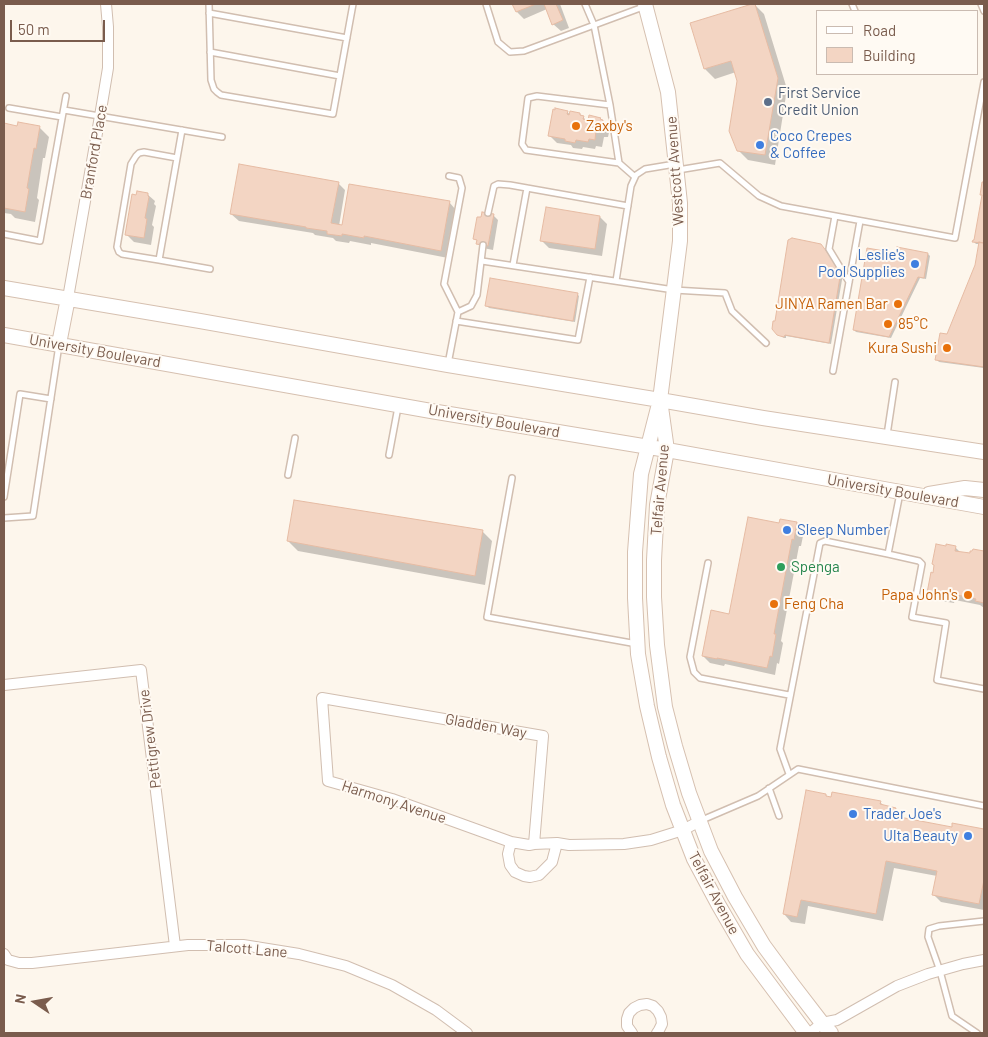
<!DOCTYPE html>
<html>
<head>
<meta charset="utf-8">
<style>
  body { margin:0 }
  #map { position:relative; width:988px; height:1037px; overflow:hidden; background:#fdf6ec; font-family:Barlow,sans-serif }
  canvas { display:block }
  .frame { position:absolute; inset:0; border:5px solid #7a5c4d; pointer-events:none }
  .legend { position:absolute; left:816px; top:10px; width:162px; height:65px; box-sizing:border-box; background:#fffaf3; border:1px solid #cabbb1; margin:0; padding:6px 9px; list-style:none; font-size:15px; color:#7a5c4d }
  .legend li { display:flex; align-items:center; gap:10px; height:25px }
  .legend b { width:25px; border:1px solid #cabbb1 }
  .north { position:absolute; left:10px; top:977px; width:50px; height:50px; -webkit-text-stroke:4px #fffaf3; paint-order:stroke; rotate:282deg; font-size:14px; font-weight:700; line-height:20px; text-align:center; color:#7a5c4d }
  .north::after { content:''; display:block; margin:auto; width:18px; height:22px; background:#7a5c4d; clip-path:polygon(50% 0,100% 100%,50% 72%,0 100%) }
  .scale { position:absolute; left:10px; top:20px; width:95px; height:22px; box-sizing:border-box; border:2px solid #7a5c4d; border-top:0; padding-left:6px; font-size:15px; line-height:18px; white-space:nowrap; color:#7a5c4d; -webkit-text-stroke:4px #fffaf3; paint-order:stroke }
</style>
</head>
<body>
<div id="map">
<canvas width="988" height="1037"></canvas>
<div class="frame"></div>
<ul class="legend">
<li><b style="height:6px;background:#fff"></b>Road</li>
<li><b style="height:14px;background:#f3d5c3"></b>Building</li>
</ul>
<div class="north">N</div>
<div class="scale">50 m</div>
</div>
<script>
const g = document.querySelector('canvas').getContext('2d');
g.lineJoin = 'round';
function paint(path, color) { g.fillStyle = color; g.fill(path, 'evenodd'); }
const toPath = rows => new Path2D(rows.map(r => 'M' + r).join(''));
function trace(path, color, width, dash) { g.strokeStyle = color; g.lineWidth = width; g.lineCap = dash ? 'butt' : 'round'; g.setLineDash(dash || []); g.stroke(path); }
function write(font, color, halo, rows, align = 'center') {
  g.font = font + ' Barlow,sans-serif'; g.lineWidth = 4; g.setLineDash([]); g.textBaseline = 'middle'; g.strokeStyle = halo; g.fillStyle = color; for (const [text, x, y, turn = 0] of rows) {
    g.save(); g.translate(x, y); g.rotate((+turn || 0) * Math.PI / 180); g.textAlign = isNaN(turn) ? turn : align; if (halo) g.strokeText(text, 0, 0); g.fillText(text, 0, 0); g.restore();
  }
}
paint(toPath([
  [514,4,560,4,569,28,561,31,553,24,547,9,524,19,517,12],
  [754,4,764,14,787,89,775,165,748,160,738,150,739,81,736,72,715,79,705,69,691,24],
  [567,112,571,115,580,114,589,123,600,119,610,128,608,137,604,137,602,147,596,146,595,149,583,147,582,149,573,148,571,145,557,143,549,135],
  [4,125,18,127,39,127,49,137,45,158,43,158,37,198,39,200,35,222,15,218,11,214,4,213],
  [338,183,345,190,339,226,343,226,449,202,456,210,448,258,371,243,371,245,350,241,349,243,336,241,333,238,315,235,313,233,239,221,231,214],
  [983,183,984,184,984,368,939,362,937,360,976,265,980,244,976,244,974,242,975,241,983,196,981,194],
  [147,194,155,201,154,204,156,206,152,225,154,227,151,245,134,242,127,235],
  [493,215,498,220,493,250,483,248,475,238],
  [600,217,607,224,602,256,549,248,542,241],
  [793,239,843,274,831,344,786,336,786,338,784,338,777,334,776,323],
  [897,254,928,254,930,256,926,279,920,278,891,338,856,332,854,330],
  [577,294,579,296,575,322,489,308,487,306],
  [797,523,804,531,801,546,799,546,781,641,783,643,779,664,777,663,775,675,725,664,724,666,710,663,703,656,730,615,780,524],
  [482,531,492,541,485,585,298,551,288,541],
  [955,547,961,553,971,555,974,550,984,552,984,608,980,605,955,600,954,603,935,600,928,592,934,574],
  [826,795,828,798,880,802,885,807,895,809,903,816,902,819,953,828,953,825,984,831,984,910,941,902,934,895,937,876,894,868,883,921,808,906,805,924,791,922,784,914]
]), '#0003');
const building = toPath([
  [512,4,536,4,516,12,512,4],
  [544,4,556,4,563,20,552,25,544,4],
  [752,4,755,4,778,78,765,155,737,151,729,131,737,81,731,61,704,69,690,23,752,4],
  [555,108,568,111,567,114,569,115,570,111,580,113,580,115,584,116,583,119,588,121,589,115,601,118,600,119,603,120,601,131,596,130,595,140,589,139,588,142,576,140,575,143,565,141,565,139,548,136,553,109,555,110,555,108],
  [18,122,40,126,36,149,34,148,27,188,29,189,25,212,4,208,4,123,17,126,18,122],
  [239,164,339,182,331,223,342,225,349,184,450,201,441,251,364,236,364,238,342,234,342,236,327,234,327,231,306,228,306,227,230,214,239,164],
  [984,180,984,243,972,242,973,240,974,240,982,195,980,195,982,182,984,182,984,180],
  [137,191,148,193,148,196,149,197,145,218,147,219,144,238,125,235,132,194,136,195,137,191],
  [546,207,600,216,595,249,540,241,546,207],
  [482,212,494,214,488,246,476,244,477,240,473,239,477,217,481,217,482,212],
  [792,238,821,244,841,271,829,343,785,335,784,337,780,336,777,335,772,329,773,321,775,321,788,240,792,238],
  [979,242,984,243,984,367,935,360,940,333,947,334,975,265,979,242],
  [897,247,928,253,924,278,918,277,889,337,853,330,867,248,896,253,897,247],
  [490,278,578,293,573,321,485,306,490,278],
  [294,500,483,530,475,576,287,541,294,500],
  [748,517,779,523,780,519,797,522,794,540,792,539,774,634,776,634,772,657,770,656,767,668,717,658,717,659,702,656,711,610,729,614,748,517],
  [936,544,946,546,946,544,956,546,955,551,970,553,970,551,972,551,973,549,984,551,984,603,975,601,976,599,948,593,947,596,927,593,931,572,933,573,934,565,932,564,936,544],
  [806,790,826,794,826,796,831,797,832,792,881,801,880,804,896,808,894,816,952,827,952,823,984,829,984,880,979,904,932,895,937,871,886,861,876,914,801,900,797,917,783,914,806,790]
]);
paint(building, '#f3d5c3');
trace(building, '#e6bba3', 1);
const lane = toPath([
  [209,4,211,80,214,89,217,92,221,95,333,114,353,4],
  [486,4,498,42,510,52,524,51,643,7],
  [585,4,594,25,610,105,619,163,635,177],
  [852,4,855,11],
  [981,4,984,11],
  [209,13,347,38],
  [210,52,340,76],
  [610,105,537,96,528,98,522,144,526,150,619,163],
  [9,108,62,117],
  [64,110,222,137],
  [182,130,159,260,210,269],
  [678,170,720,163,759,196,781,206,955,238,984,82],
  [488,213,494,186,498,184,510,185,628,206],
  [835,216,829,249,849,282],
  [4,234,40,241,66,96],
  [159,260,122,254,119,252,117,247,118,241,131,164,136,156,139,153,144,152,177,158],
  [482,261,674,290,725,293,732,311,766,343],
  [513,265,527,188],
  [616,281,631,186,636,175,645,169,675,164],
  [458,312,471,306,477,295,483,245],
  [456,321,578,340,590,277],
  [448,364,458,312,444,284,462,188,459,178,449,176],
  [833,371,860,221],
  [887,435,895,382],
  [389,455,398,407],
  [288,475,295,438],
  [512,478,487,617,637,644],
  [4,497,20,394,51,399],
  [4,518,33,516,59,345],
  [888,554,919,561,922,564,912,617,946,623,937,680,984,689],
  [708,563,690,657,694,672,700,678,789,695],
  [789,774,780,749,820,543,825,541,888,554,900,493],
  [769,788,779,816],
  [702,820,758,796,798,769,984,806],
  [977,1033,952,1016,940,971,928,937,929,929,939,926,984,921]
]);
const street = toPath([
  [68,298,100,116,108,68,108,27,106,4],
  [4,685,141,670,175,946],
  [511,842,508,854,510,865,515,872,524,876,530,877,539,875,552,862,557,843],
  [534,844,543,736,322,698,328,781,392,799,511,842,529,845,534,844,557,843,569,845,624,844,651,840,683,830,700,821],
  [4,954,8,960,19,963,32,963,188,945,243,945,299,954,346,966,392,985,436,1010,467,1033],
  [632,1033,627,1026,627,1019,629,1013,634,1008,640,1005,647,1004,653,1006,658,1011,661,1017,662,1024,659,1030,657,1033],
  [810,1033,822,1023,837,1020,897,986,928,974,963,964,984,960]
]);
const secondary = toPath([
  [645,4,668,92,680,203,680,241,660,400,641,474,635,552,635,598,638,654,647,706,659,757,673,805,694,859,718,904,747,954,806,1033],
  [4,288,200,321,448,365,660,400,763,418,984,452],
  [4,335,431,411,667,450,984,507],
  [59,344,68,298],
  [661,407,667,450,657,505,654,560,654,597,657,645,665,707,675,746,689,793,711,851,735,897,764,946,792,984,822,1023,831,1033],
  [929,494,965,488,984,490]
]);
trace(lane, '#d1beb0', 8);
trace(street, '#d1beb0', 12);
trace(secondary, '#d6c0b0', 16);
trace(lane, '#fff', 5);
trace(street, '#fff', 10);
trace(secondary, '#fff', 14);
for (const [x, y, r, color] of [
  [768,102,5,"#5c6f8a"],
  [576,126,5,"#e8710a"],
  [760,145,5,"#3f7fe0"],
  [915,264,5,"#3f7fe0"],
  [898,304,5,"#e8710a"],
  [888,324,5,"#e8710a"],
  [947,348,5,"#e8710a"],
  [787,530,5,"#3f7fe0"],
  [781,567,5,"#2e9e5b"],
  [968,595,5,"#e8710a"],
  [774,604,5,"#e8710a"],
  [853,814,5,"#3f7fe0"],
  [968,836,5,"#3f7fe0"]
]) { const dot = new Path2D(); dot.arc(x, y, r, 0, 2 * Math.PI); g.fillStyle = color; g.fill(dot); trace(dot, '#fffaf3', 2); }
write('15px', '#4e5e75', '#fffaf3', [
  ["First Service",778,93],
  ["Credit Union",778,110]
], 'left');
write('15px', '#c56008', '#fffaf3', [
  ["Zaxby's",586,126],
  ["JINYA Ramen Bar",888,304,"right"],
  ["85°C",898,324],
  ["Kura Sushi",937,348,"right"],
  ["Papa John's",958,595,"right"],
  ["Feng Cha",784,604]
], 'left');
write('15px', '#366cbe', '#fffaf3', [
  ["Coco Crepes",770,136],
  ["& Coffee",770,153],
  ["Leslie's",905,255,"right"],
  ["Pool Supplies",905,272,"right"],
  ["Sleep Number",797,530],
  ["Trader Joe's",863,814],
  ["Ulta Beauty",958,836,"right"]
], 'left');
write('15px', '#7a5c4d', '#fffaf3', [
  ["Branford Place",94,152,-80],
  ["Westcott Avenue",675,171,-94],
  ["University Boulevard",95,351,10],
  ["University Boulevard",494,421,10],
  ["Telfair Avenue",660,490,-85],
  ["University Boulevard",893,491,10],
  ["Gladden Way",486,726,10],
  ["Pettigrew Drive",150,739,-97],
  ["Harmony Avenue",394,802,18],
  ["Telfair Avenue",714,893,62],
  ["Talcott Lane",247,949,5]
]);
write('15px', '#27864d', '#fffaf3', [
  ["Spenga",791,567]
], 'left');
</script>
</body>
</html>
